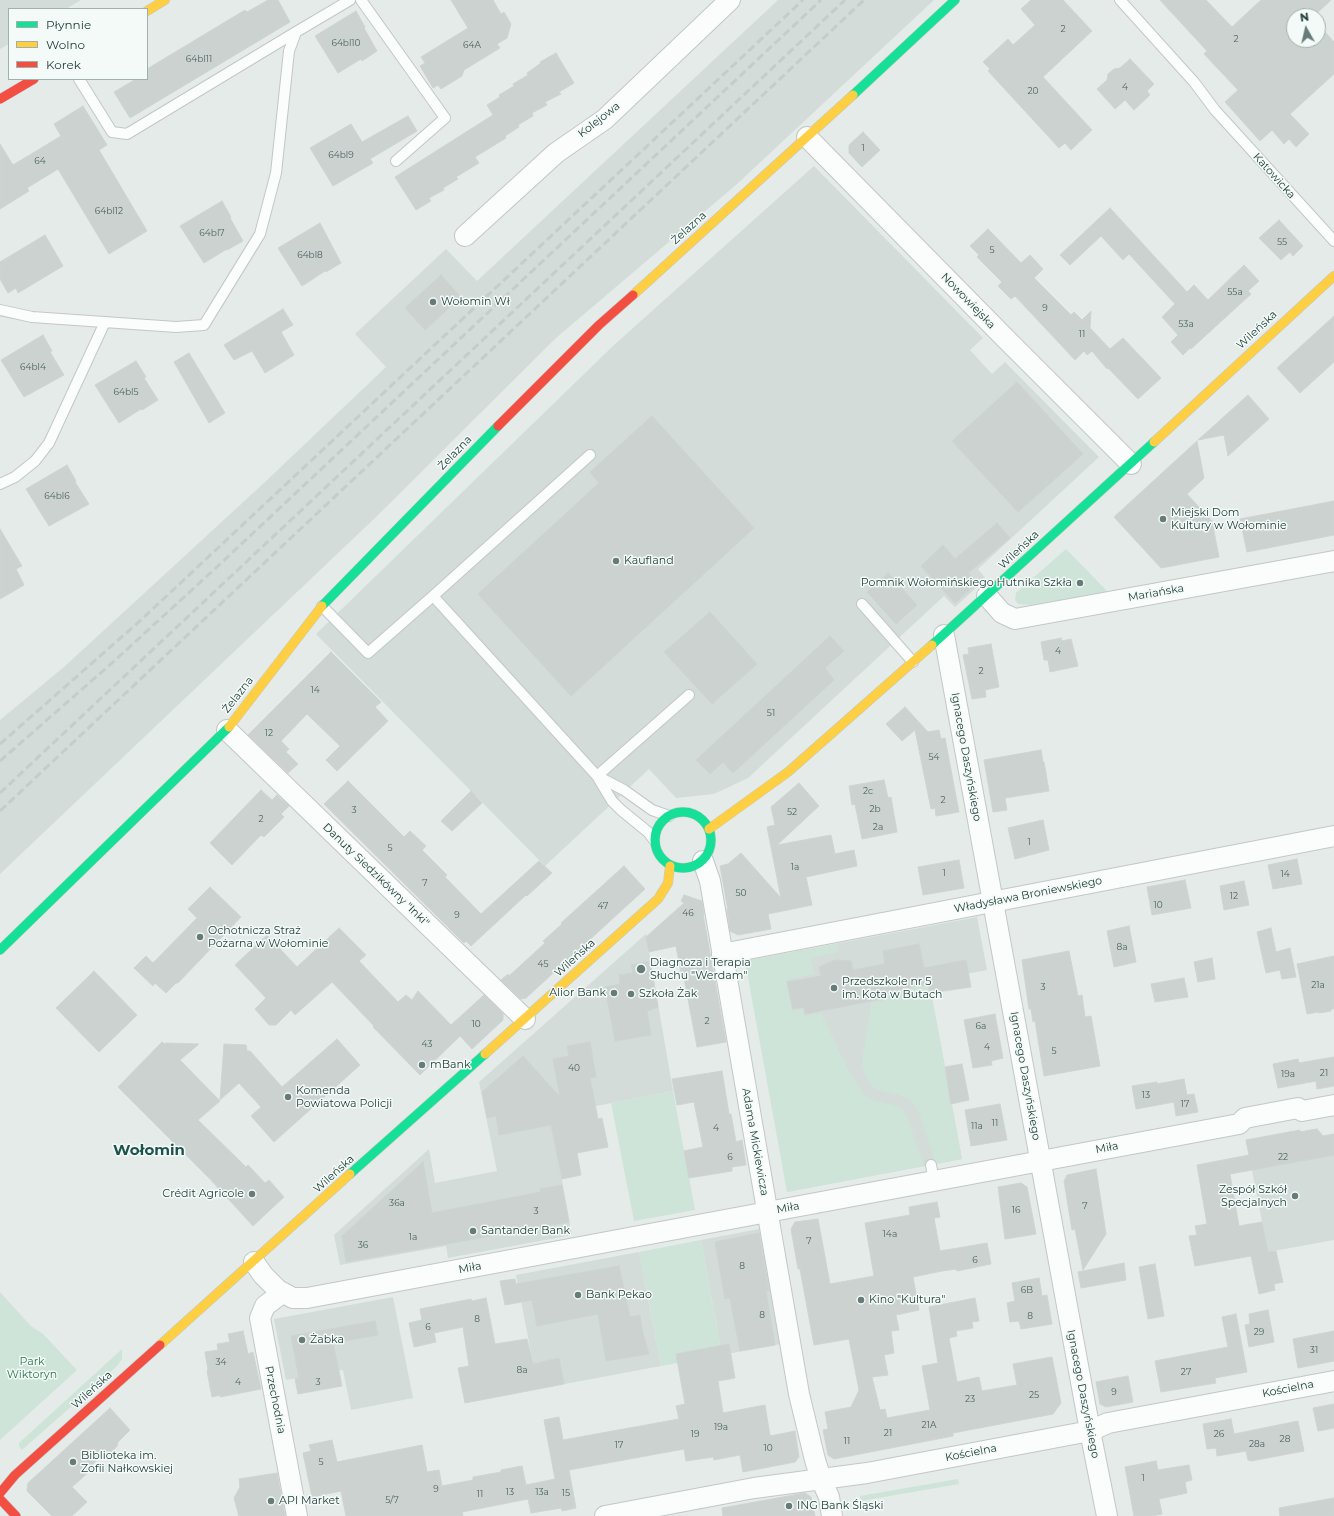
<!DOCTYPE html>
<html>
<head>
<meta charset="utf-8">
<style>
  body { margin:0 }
  #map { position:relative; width:1334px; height:1516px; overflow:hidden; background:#e5ebe9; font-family:Montserrat,sans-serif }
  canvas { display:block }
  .legend { position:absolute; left:8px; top:8px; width:140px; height:72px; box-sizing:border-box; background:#f4faf7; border:1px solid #a0b0ac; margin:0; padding:5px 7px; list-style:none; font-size:12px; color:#22403c }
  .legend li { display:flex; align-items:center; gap:8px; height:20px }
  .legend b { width:20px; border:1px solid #a0b0ac }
  .north { position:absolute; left:1286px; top:8px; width:40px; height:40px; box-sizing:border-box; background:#f4faf7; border:1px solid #a0b0ac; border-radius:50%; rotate:352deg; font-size:11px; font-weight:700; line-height:16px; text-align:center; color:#22403c }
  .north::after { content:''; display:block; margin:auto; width:14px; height:18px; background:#667c79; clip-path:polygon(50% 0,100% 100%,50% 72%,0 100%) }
</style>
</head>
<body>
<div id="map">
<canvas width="1334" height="1516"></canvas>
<ul class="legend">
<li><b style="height:5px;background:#16e098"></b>Płynnie</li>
<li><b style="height:5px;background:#ffcf43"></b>Wolno</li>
<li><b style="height:5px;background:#f24e42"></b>Korek</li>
</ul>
<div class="north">N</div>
</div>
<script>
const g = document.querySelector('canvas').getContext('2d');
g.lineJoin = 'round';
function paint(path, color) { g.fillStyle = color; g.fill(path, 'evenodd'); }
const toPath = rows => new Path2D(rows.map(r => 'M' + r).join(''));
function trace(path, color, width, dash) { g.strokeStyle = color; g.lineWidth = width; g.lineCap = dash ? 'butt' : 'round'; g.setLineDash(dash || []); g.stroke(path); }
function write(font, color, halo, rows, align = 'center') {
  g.font = font + ' Montserrat,sans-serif'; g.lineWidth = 3; g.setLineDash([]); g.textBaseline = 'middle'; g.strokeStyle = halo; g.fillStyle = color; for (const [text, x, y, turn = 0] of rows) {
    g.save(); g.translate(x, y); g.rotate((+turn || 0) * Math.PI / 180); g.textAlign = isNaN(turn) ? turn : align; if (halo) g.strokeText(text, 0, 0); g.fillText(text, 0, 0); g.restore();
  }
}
paint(toPath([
  [0,0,81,0,66,9,9,9,9,44,0,49],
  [778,0,934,0,737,184,556,338,375,518,0,874,0,720,64,667,265,482,386,367,355,334,446,249,477,281],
  [814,166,983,338,970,350,992,374,1005,362,1099,457,978,569,986,579,955,607,944,596,748,778,714,794,676,798,649,769,545,866,316,634,614,345],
  [977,917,987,970,929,981,962,1159,787,1192,770,1060,745,961],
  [646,934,673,1091,550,1115,572,1235,448,1258,446,1246,340,1265,334,1235,429,1149,435,1183,497,1171,479,1082],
  [1317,1129,1323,1136,1334,1134,1334,1240,1268,1252,1246,1140,1300,1130,1301,1136,1303,1136,1307,1130],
  [759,1229,781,1344,722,1355,701,1240],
  [639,1252,661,1366,538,1389,516,1275],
  [393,1297,413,1398,351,1410,343,1370,286,1380,274,1319]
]), '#d3dcd9');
paint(toPath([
  [1066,549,1108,592,1030,605,1018,604,1015,600,1016,593],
  [837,944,838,952,811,958,814,974,786,980,792,1011,803,1009,804,1016,821,1013,849,1071,861,1090,867,1097,875,1101,894,1105,901,1108,906,1114,924,1166,787,1192,745,961],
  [929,981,962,1159,936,1164,919,1113,915,1105,908,1099,899,1095,877,1090,872,1087,866,1078,862,1062,871,1003,884,1001,882,994,917,987,916,983],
  [673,1091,695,1210,634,1221,611,1103],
  [701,1240,722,1355,661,1366,639,1252],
  [0,1292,31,1326,43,1334,77,1370,0,1440],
  [122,1349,122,1359,117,1366,22,1450,19,1446,19,1443],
  [958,1479,959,1484,861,1501,860,1496]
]), '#cee4d8');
const building = toPath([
  [268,0,278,0,290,22,130,118,114,92,136,79,147,79,147,69,245,10,247,12,268,0],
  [451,0,493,0,501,14,504,12,511,24,507,38,497,44,500,48,464,70,462,76,441,89,438,85,433,88,420,66,425,63,421,57,468,28,451,0],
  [1031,0,1063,0,1092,31,1043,77,1092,130,1071,150,1065,143,1059,148,988,71,990,69,983,62,1008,39,1013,45,1035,25,1021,9,1031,0],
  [1160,0,1206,0,1232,27,1261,0,1331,0,1314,16,1294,16,1294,40,1318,40,1318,24,1334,42,1334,74,1290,114,1309,134,1296,147,1289,139,1284,144,1272,130,1260,141,1225,102,1238,90,1204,54,1207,51,1160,0],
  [356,11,365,27,364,28,377,51,362,61,361,59,338,73,315,36,356,11],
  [556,53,574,83,559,92,561,94,545,102,547,105,532,113,533,116,518,125,519,127,505,136,506,138,475,157,479,163,456,177,458,179,443,188,444,190,429,198,431,201,416,210,395,177,493,115,487,105,500,97,499,95,514,86,513,84,528,75,527,73,541,63,540,62,556,53],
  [1130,59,1154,84,1147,91,1150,95,1134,110,1125,100,1115,109,1097,89,1107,80,1108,74,1114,69,1120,68,1130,59],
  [83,106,107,145,99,150,147,231,109,254,58,169,27,188,29,191,0,209,0,144,13,165,61,136,54,124,83,106],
  [408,116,417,131,370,159,373,163,333,186,310,148,351,124,362,142,408,116],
  [863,132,880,150,862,167,849,153,849,145,863,132],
  [222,201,231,217,230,218,243,241,227,250,227,249,204,263,180,226,222,201],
  [1110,208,1187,292,1194,285,1208,300,1244,265,1259,281,1248,291,1251,294,1191,349,1190,348,1183,355,1171,342,1178,335,1162,317,1175,304,1129,254,1123,260,1101,236,1070,265,1060,255,1110,208],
  [1279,220,1303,246,1293,256,1290,252,1281,260,1259,238,1279,220],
  [320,223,341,263,326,272,325,271,302,286,278,248,320,223],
  [988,229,1021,263,1030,255,1043,269,1034,278,1071,315,1074,312,1082,320,1091,311,1090,328,1110,349,1123,338,1161,378,1138,399,1108,368,1107,369,1092,351,1087,355,1084,351,1075,360,1015,296,1011,299,998,286,1002,282,977,257,979,255,970,246,988,229],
  [45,235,63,266,18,293,16,288,8,293,0,279,0,262,45,235],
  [441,275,461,297,425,330,405,308,441,275],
  [283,309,293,325,281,332,294,355,265,373,252,351,234,360,224,345,283,309],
  [1334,316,1334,362,1300,393,1277,368,1334,316],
  [43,335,52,351,50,352,64,375,24,397,1,360,43,335],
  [189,353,225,413,209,423,174,362,189,353],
  [136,361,146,377,144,378,158,400,142,410,141,409,119,423,95,385,136,361],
  [1017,382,1083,454,1018,512,952,441,1017,382],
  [1248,395,1269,419,1228,456,1224,435,1198,440,1248,395],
  [652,416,754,528,571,696,478,594,599,483,590,472,652,416],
  [1197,441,1204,478,1187,494,1212,521,1219,557,1161,568,1114,517,1197,441],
  [67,465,76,481,75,482,89,504,49,526,26,489,67,465],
  [1334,501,1334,535,1247,552,1240,519,1334,501],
  [997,523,1010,538,968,573,977,583,955,603,921,566,943,545,955,559,997,523],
  [0,529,22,566,16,569,24,585,0,599,0,529],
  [888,573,917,605,896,624,867,592,888,573],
  [710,612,757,664,712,704,664,652,710,612],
  [830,636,844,651,825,668,834,680,733,773,723,762,710,774,696,760,830,636],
  [1061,638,1062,641,1071,639,1078,666,1050,672,1048,660,1044,660,1041,642,1061,638],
  [991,644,999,687,985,690,986,697,972,699,963,655,969,654,968,648,991,644],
  [331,652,381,702,375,707,388,721,337,771,326,760,340,746,307,714,281,741,289,749,286,752,298,764,288,773,248,735,331,652],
  [905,707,928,732,939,730,941,739,945,738,959,812,936,816,935,808,931,809,915,730,902,741,886,724,905,707],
  [1041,750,1043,762,1044,762,1049,791,1005,798,1007,810,993,812,984,760,1041,750],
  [884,780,888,798,891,797,897,832,862,839,855,804,852,805,849,786,884,780],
  [348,781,404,837,410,831,426,846,422,850,447,875,445,877,481,914,539,861,552,873,527,896,526,895,471,946,466,941,464,943,324,804,348,781],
  [799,783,819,806,777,845,831,835,835,854,854,850,857,866,806,877,812,905,768,914,771,929,738,935,730,931,727,909,728,910,720,866,728,864,741,853,781,898,767,827,775,825,771,807,799,783],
  [261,790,272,800,277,795,289,806,281,814,284,817,264,837,261,835,232,865,210,843,261,790],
  [471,791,482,803,452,831,441,821,471,791],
  [1043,820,1049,850,1015,859,1008,828,1043,820],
  [1297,859,1302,884,1273,889,1268,865,1297,859],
  [959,860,964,888,923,895,918,867,959,860],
  [624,866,645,889,526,998,521,999,501,980,508,974,509,976,545,943,543,941,562,924,561,923,624,866],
  [1185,880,1191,908,1152,915,1147,887,1185,880],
  [1244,881,1249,905,1224,910,1220,886,1244,881],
  [210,887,241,917,178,983,176,983,166,993,155,983,153,986,134,968,146,956,153,963,197,918,188,909,210,887],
  [684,895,702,901,704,915,703,914,726,1042,697,1047,684,978,682,978,676,946,649,952,646,937,684,903,681,901,684,895],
  [1129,926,1136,962,1114,967,1107,931,1129,926],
  [339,928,366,955,359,961,398,1002,406,995,412,1000,418,991,451,1025,484,995,503,1014,503,1020,472,1049,460,1036,420,1075,373,1027,374,1026,332,982,295,1015,291,1010,276,1025,269,1025,255,1009,266,998,235,965,267,935,297,967,339,928],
  [1271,928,1276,952,1290,948,1296,977,1282,979,1280,970,1266,973,1257,932,1271,928],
  [919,944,924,968,966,960,971,987,930,993,928,984,880,993,881,999,805,1014,804,1007,793,1009,787,982,821,976,819,967,835,960,851,961,853,970,885,964,883,951,919,944],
  [1069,951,1078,996,1082,995,1085,1017,1091,1016,1100,1066,1044,1076,1035,1021,1033,1022,1031,1009,1029,1009,1022,960,1069,951],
  [1334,956,1334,1009,1331,1009,1331,1011,1319,1013,1318,1012,1307,1014,1297,964,1334,956],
  [1212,958,1215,979,1198,982,1194,962,1212,958],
  [650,961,658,1007,647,1011,651,1035,615,1041,605,987,620,984,619,975,633,973,631,965,650,961],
  [94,971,137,1015,99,1052,56,1008,94,971],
  [1184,978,1188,997,1155,1002,1151,984,1184,978],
  [995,1014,1003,1058,991,1061,992,1065,973,1068,964,1020,995,1014],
  [337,1039,360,1065,274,1142,251,1116,261,1107,239,1083,220,1100,224,1044,246,1045,247,1051,250,1051,282,1087,337,1039],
  [162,1042,164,1044,166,1043,199,1044,180,1060,220,1101,198,1120,246,1167,248,1165,265,1183,269,1180,284,1197,253,1226,209,1178,118,1087,162,1042],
  [590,1042,596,1077,590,1078,598,1119,602,1118,608,1147,577,1153,581,1175,562,1179,551,1125,499,1135,496,1116,487,1118,482,1092,523,1056,560,1097,553,1059,569,1056,567,1046,590,1042],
  [1334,1057,1334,1086,1317,1089,1316,1081,1278,1088,1273,1064,1298,1059,1299,1063,1334,1057],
  [962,1064,969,1100,951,1104,945,1067,962,1064],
  [722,1071,729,1114,731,1114,736,1142,742,1140,746,1165,732,1167,732,1171,689,1178,684,1151,703,1147,694,1102,677,1105,672,1079,722,1071],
  [1184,1079,1187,1095,1194,1094,1198,1112,1176,1116,1174,1102,1136,1109,1132,1086,1157,1082,1157,1084,1184,1079],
  [1000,1104,1007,1140,971,1146,965,1110,1000,1104],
  [1317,1129,1323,1136,1334,1134,1334,1155,1230,1174,1239,1226,1262,1222,1268,1252,1276,1251,1283,1282,1274,1284,1275,1290,1259,1294,1251,1256,1195,1266,1189,1236,1197,1235,1195,1226,1207,1224,1197,1165,1249,1155,1246,1140,1300,1130,1300,1132,1317,1129],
  [423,1162,432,1213,541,1192,540,1189,562,1185,569,1222,346,1262,342,1236,423,1162],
  [1096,1169,1106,1234,1083,1270,1075,1229,1072,1230,1064,1181,1067,1175,1096,1169],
  [1021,1183,1027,1187,1036,1234,1005,1239,998,1187,1021,1183],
  [937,1202,940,1217,934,1218,940,1251,987,1243,991,1264,957,1271,956,1269,942,1271,913,1277,919,1310,896,1315,899,1330,891,1331,894,1353,884,1355,888,1375,872,1377,880,1410,885,1409,887,1418,930,1410,922,1366,938,1363,929,1307,975,1298,979,1321,972,1322,973,1328,956,1331,957,1336,949,1338,957,1382,979,1377,982,1391,1017,1385,1013,1364,1052,1357,1061,1403,1053,1414,953,1433,953,1436,834,1459,828,1455,823,1430,828,1429,825,1412,851,1407,859,1390,849,1339,814,1345,800,1269,798,1269,791,1229,795,1222,818,1219,830,1284,874,1276,865,1223,910,1215,909,1207,937,1202],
  [759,1233,769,1291,766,1291,775,1345,740,1351,730,1298,725,1299,715,1242,759,1233],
  [1124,1263,1126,1280,1081,1288,1078,1272,1124,1263],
  [1155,1264,1164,1316,1148,1319,1139,1267,1155,1264],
  [619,1266,630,1317,640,1315,642,1330,649,1354,606,1361,598,1314,537,1326,532,1300,505,1305,500,1281,515,1279,516,1284,619,1266],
  [1039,1278,1042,1296,1047,1295,1052,1324,1021,1329,1019,1321,1010,1322,1007,1303,1015,1301,1012,1283,1039,1278],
  [486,1298,495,1344,527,1339,533,1364,559,1358,564,1384,465,1403,458,1368,469,1366,463,1327,434,1333,436,1342,414,1347,409,1323,422,1320,420,1309,471,1299,472,1301,486,1298],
  [1268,1310,1274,1342,1249,1347,1245,1325,1250,1324,1249,1314,1268,1310],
  [1236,1314,1247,1372,1215,1378,1216,1383,1161,1392,1155,1361,1228,1347,1222,1317,1236,1314],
  [375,1321,378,1335,333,1343,342,1386,298,1394,295,1379,299,1378,291,1336,375,1321],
  [243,1331,248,1354,253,1352,261,1389,220,1397,220,1395,212,1397,207,1371,208,1370,205,1352,218,1350,217,1344,230,1342,228,1334,243,1331],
  [1334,1331,1334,1361,1298,1368,1293,1339,1334,1331],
  [729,1344,735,1378,718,1381,723,1413,765,1405,770,1436,795,1431,799,1457,795,1462,743,1472,740,1455,714,1460,713,1457,686,1461,684,1449,569,1470,576,1508,562,1511,561,1508,531,1513,528,1499,462,1512,463,1516,346,1516,341,1491,312,1497,303,1453,311,1451,309,1445,332,1440,337,1462,422,1445,427,1472,439,1470,442,1486,473,1480,473,1477,501,1472,501,1470,522,1466,526,1485,555,1479,544,1420,559,1417,563,1440,679,1419,676,1406,685,1404,676,1354,729,1344],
  [1128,1376,1133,1402,1106,1407,1100,1404,1096,1382,1128,1376],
  [1334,1404,1334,1428,1318,1431,1313,1408,1334,1404],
  [110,1408,130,1430,118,1442,117,1446,112,1452,107,1451,92,1465,92,1469,72,1487,87,1502,72,1516,52,1516,27,1491,28,1483,110,1408],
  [1231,1419,1234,1434,1298,1421,1304,1451,1251,1461,1248,1460,1246,1451,1217,1456,1216,1448,1207,1449,1203,1424,1231,1419],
  [1156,1461,1158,1470,1189,1465,1192,1480,1185,1482,1187,1493,1159,1499,1162,1514,1152,1516,1134,1516,1125,1467,1156,1461],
  [277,1473,285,1516,239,1516,234,1498,240,1487,239,1479,277,1473],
  [805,1493,811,1497,815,1516,723,1516,722,1508,805,1493],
  [1334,1498,1334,1516,1280,1516,1279,1508,1334,1498]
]);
paint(building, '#ccd2d0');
trace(building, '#ced4d2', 1);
const lane = toPath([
  [361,0,445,118,396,161],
  [1120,0,1194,82,1215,110,1334,241],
  [79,79,112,132,127,134,296,32],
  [0,310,32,317,176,327,204,325,260,234,276,173,289,51,296,32,350,0],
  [0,484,15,477,35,461,49,443,105,322],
  [433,596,590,455],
  [862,604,913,662],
  [322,606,368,653,433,596,597,776,612,801,621,810,648,832,654,840],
  [597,776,689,695],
  [597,776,624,790,652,810,669,816],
  [931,1165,934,1181]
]);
const street = toPath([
  [807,137,1003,336,1131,464],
  [465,236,556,153,605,119,730,0],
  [987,596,1002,613,1015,619,1334,561],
  [944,635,1090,1431,1107,1516],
  [227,730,525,1019],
  [703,861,710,881,799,1394,815,1460,821,1479,829,1497,832,1516],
  [722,954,1334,836],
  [254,1262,263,1275,278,1290,293,1298,307,1298,1239,1124,1245,1118,1298,1108,1302,1111,1334,1105],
  [282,1293,265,1306,260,1318,297,1516],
  [605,1516,754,1488,867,1473,1090,1431,1108,1423,1334,1381]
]);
const fast = toPath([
  [853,95,955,0],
  [322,606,498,426],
  [932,645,1154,442],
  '655 840a28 28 0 1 1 56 0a28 28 0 1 1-56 0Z',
  [0,950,229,727],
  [350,1174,485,1054]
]);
const slow = toPath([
  [147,11,165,0],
  [633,295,853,95],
  [1154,442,1334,276],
  [229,727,322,606],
  [709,829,788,772,932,645],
  [485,1054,658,899,668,883,670,866],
  [160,1345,350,1174]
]);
const jam = toPath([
  [0,99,34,79],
  [498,426,599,325,633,295],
  [0,1493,15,1475,160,1345],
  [0,1499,16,1516]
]);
trace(lane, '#c2c8c6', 12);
trace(street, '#c2c8c6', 22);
trace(fast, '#c1c9c7', 10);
trace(slow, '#c1c9c7', 10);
trace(jam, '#c1c9c7', 10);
trace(lane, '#fbfcfc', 10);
trace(street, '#fbfcfc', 20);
trace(fast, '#16e098', 9);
trace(slow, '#ffcf43', 9);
trace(jam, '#f24e42', 9);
trace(toPath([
  [0,744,141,620,803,0],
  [0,761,112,663,218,566,821,0],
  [0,793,845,0],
  [0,811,864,0]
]), '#c7cccb', 3, [8, 4]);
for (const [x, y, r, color] of [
  [433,302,4,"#667c79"],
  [1163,519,4,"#667c79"],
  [616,561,4,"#667c79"],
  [1080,583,4,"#667c79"],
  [200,937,4,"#667c79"],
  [641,969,5,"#667c79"],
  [834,988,4,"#667c79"],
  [614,993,4,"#667c79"],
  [631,994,4,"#667c79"],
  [422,1065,4,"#667c79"],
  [288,1097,4,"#667c79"],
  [252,1194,4,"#667c79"],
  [1295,1196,4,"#667c79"],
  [473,1231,4,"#667c79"],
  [578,1295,4,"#667c79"],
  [861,1300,4,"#667c79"],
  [302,1340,4,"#667c79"],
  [73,1462,4,"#667c79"],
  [271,1501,4,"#667c79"],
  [789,1506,4,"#667c79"]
]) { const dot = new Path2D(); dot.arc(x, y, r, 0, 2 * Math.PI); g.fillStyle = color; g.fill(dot); trace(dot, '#f4faf7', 1.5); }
write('9px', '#4d6562', null, [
  ["2",1063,29],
  ["2",1236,39],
  ["64bl10",346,43],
  ["64A",472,45],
  ["64bl11",199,59],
  ["4",1125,87],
  ["20",1033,91],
  ["1",863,148],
  ["64bl9",341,155],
  ["64",40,161],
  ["64bl12",109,211],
  ["64bl7",212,233],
  ["55",1282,242],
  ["5",992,250],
  ["64bl8",310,255],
  ["55a",1235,292],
  ["9",1045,308],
  ["53a",1186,324],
  ["11",1082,334],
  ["64bl4",33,367],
  ["64bl5",126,392],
  ["64bl6",57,496],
  ["4",1058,651],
  ["2",981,671],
  ["14",315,690],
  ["51",771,713],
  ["12",269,733],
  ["54",934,757],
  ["2c",868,791],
  ["2",943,800],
  ["2b",875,809],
  ["3",354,810],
  ["52",792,812],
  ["2",261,819],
  ["2a",878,827],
  ["1",1029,842],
  ["5",390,848],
  ["1a",795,867],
  ["1",944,873],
  ["14",1285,874],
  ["7",425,883],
  ["50",741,893],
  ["12",1234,896],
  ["10",1158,905],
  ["47",603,906],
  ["46",688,913],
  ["9",457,915],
  ["8a",1122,947],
  ["45",543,964],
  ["21a",1318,985],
  ["3",1043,987],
  ["2",707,1021],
  ["10",476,1024],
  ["6a",981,1026],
  ["43",427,1044],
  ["4",987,1047],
  ["5",1054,1051],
  ["40",574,1068],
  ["21",1324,1073],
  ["19a",1288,1074],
  ["13",1146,1095],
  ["17",1185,1104],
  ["11",995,1123],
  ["11a",977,1126],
  ["4",716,1128],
  ["6",730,1157],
  ["22",1283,1157],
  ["36a",397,1203],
  ["7",1085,1206],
  ["16",1016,1210],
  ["3",536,1211],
  ["14a",890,1234],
  ["1a",413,1237],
  ["7",809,1241],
  ["36",363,1245],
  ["6",975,1260],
  ["8",742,1266],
  ["6B",1027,1290],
  ["8",762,1315],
  ["8",1030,1316],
  ["8",477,1319],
  ["6",428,1327],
  ["29",1259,1332],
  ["31",1314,1350],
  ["34",221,1362],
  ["8a",522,1370],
  ["27",1186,1372],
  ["4",238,1382],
  ["3",318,1382],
  ["9",1114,1392],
  ["25",1034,1395],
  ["23",970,1399],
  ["21A",929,1425],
  ["19a",721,1427],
  ["21",888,1433],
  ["19",695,1434],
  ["26",1219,1434],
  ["28",1285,1439],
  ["11",847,1441],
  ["28a",1257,1444],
  ["17",619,1445],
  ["10",768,1448],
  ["5",321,1462],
  ["1",1143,1478],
  ["9",436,1489],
  ["13",510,1492],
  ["13a",542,1492],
  ["15",566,1493],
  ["11",480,1494],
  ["5/7",392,1500]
]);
write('11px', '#22403c', '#f4faf7', [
  ["Kolejowa",599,120,-38],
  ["Katowicka",1274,176,48],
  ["Żelazna",689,228,-42],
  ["Nowowiejska",968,301,46],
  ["Wileńska",1257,330,-43],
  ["Żelazna",455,453,-46],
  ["Wileńska",1019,550,-43],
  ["Mariańska",1156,593,-10],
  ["Żelazna",238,695,-52],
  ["Ignacego Daszyńskiego",966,757,80],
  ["Danuty Siedzikówny \"Inki\"",376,875,44],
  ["Władysława Broniewskiego",1028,895,-11],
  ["Wileńska",575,958,-42],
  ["Ignacego Daszyńskiego",1025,1076,80],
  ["Adama Mickiewicza",755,1142,80],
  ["Miła",1107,1148,-11],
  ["Wileńska",334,1174,-42],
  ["Miła",788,1208,-10],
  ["Miła",470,1268,-10],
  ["Kościelna",1288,1389,-11],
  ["Wileńska",92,1390,-42],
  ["Ignacego Daszyńskiego",1083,1394,79],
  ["Przechodnia",275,1400,79],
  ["Kościelna",971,1453,-11]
]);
write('11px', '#22403c', '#f4faf7', [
  ["Wołomin Wł",441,302],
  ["Miejski Dom",1171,513],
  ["Kultury w Wołominie",1171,526],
  ["Kaufland",624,561],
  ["Pomnik Wołomińskiego Hutnika Szkła",1072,583,"right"],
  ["Ochotnicza Straż",208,931],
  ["Pożarna w Wołominie",208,944],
  ["Diagnoza i Terapia",650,963],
  ["Słuchu \"Werdam\"",650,976],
  ["Przedszkole nr 5",842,982],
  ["im. Kota w Butach",842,995],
  ["Alior Bank",606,993,"right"],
  ["Szkoła Żak",639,994],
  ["mBank",430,1065],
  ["Komenda",296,1091],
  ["Powiatowa Policji",296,1104],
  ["Zespół Szkół",1287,1190,"right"],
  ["Specjalnych",1287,1203,"right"],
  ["Crédit Agricole",244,1194,"right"],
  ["Santander Bank",481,1231],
  ["Bank Pekao",586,1295],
  ["Kino \"Kultura\"",869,1300],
  ["Żabka",310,1340],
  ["Biblioteka im.",81,1456],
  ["Zofii Nałkowskiej",81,1469],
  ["API Market",279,1501],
  ["ING Bank Śląski",797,1506]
], 'left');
write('11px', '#2a7853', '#f4faf7', [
  ["Park",32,1362],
  ["Wiktoryn",32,1375]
]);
write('bold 15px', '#1d534d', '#f4faf7', [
  ["Wołomin",149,1151]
]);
</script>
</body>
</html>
